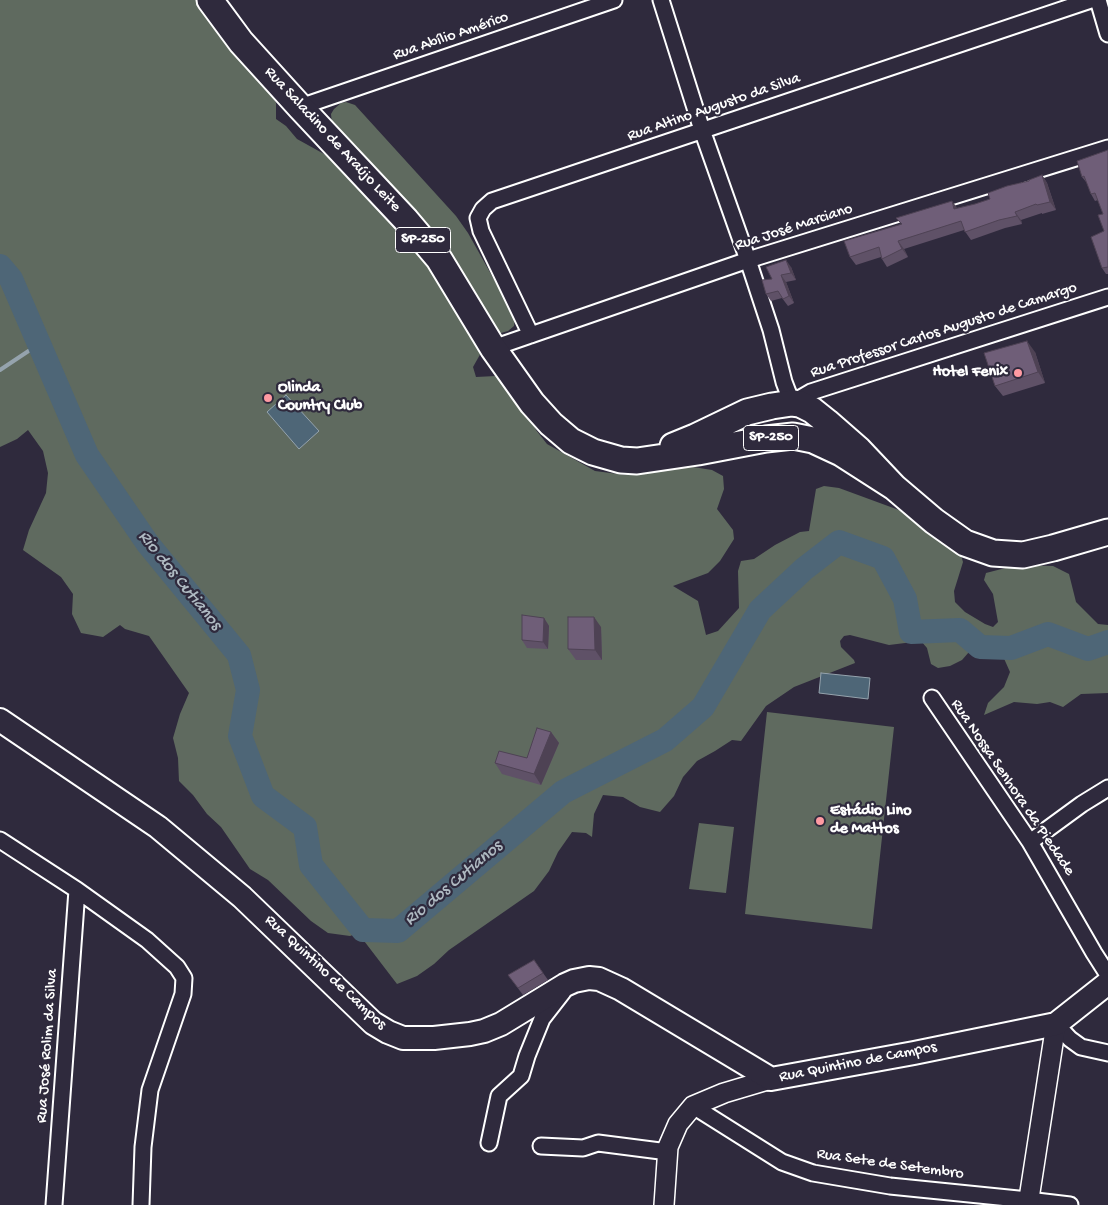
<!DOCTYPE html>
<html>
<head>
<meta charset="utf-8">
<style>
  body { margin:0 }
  canvas { display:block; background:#2f2a3d }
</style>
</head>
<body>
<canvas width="1108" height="1205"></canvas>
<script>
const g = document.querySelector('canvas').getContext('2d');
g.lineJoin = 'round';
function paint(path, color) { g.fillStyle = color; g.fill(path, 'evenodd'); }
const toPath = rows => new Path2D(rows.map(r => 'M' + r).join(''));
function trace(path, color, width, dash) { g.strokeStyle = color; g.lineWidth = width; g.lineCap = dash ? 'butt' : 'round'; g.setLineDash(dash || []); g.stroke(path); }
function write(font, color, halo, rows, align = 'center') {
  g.font = font + ' "Gochi Hand",sans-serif'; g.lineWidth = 4.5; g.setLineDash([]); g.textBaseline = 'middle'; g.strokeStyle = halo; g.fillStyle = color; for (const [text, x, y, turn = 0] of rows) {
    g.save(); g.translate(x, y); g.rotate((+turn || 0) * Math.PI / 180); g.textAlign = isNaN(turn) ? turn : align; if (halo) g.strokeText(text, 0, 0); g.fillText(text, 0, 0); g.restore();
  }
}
paint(toPath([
  [0,0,202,0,271,93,276,103,276,119,286,126,297,139,344,165,387,194,482,351,473,367,476,377,496,376,507,382,525,399,536,430,547,444,595,471,626,475,693,467,712,470,723,476,724,489,717,509,733,530,734,539,720,561,708,573,673,586,698,601,706,635,718,631,739,608,738,571,741,561,754,559,775,545,800,532,809,531,816,489,824,486,839,488,907,513,960,552,963,562,954,591,955,602,965,612,985,624,993,627,998,622,993,594,984,580,986,573,1017,565,1053,566,1069,574,1076,602,1098,624,1108,625,1108,693,1081,694,1063,707,1050,702,1037,704,1014,702,984,715,988,703,1004,687,1010,672,1002,654,987,644,976,644,962,660,950,666,938,668,931,664,927,648,921,641,889,645,850,635,844,636,840,641,841,647,854,660,855,663,794,687,766,706,741,741,732,740,715,751,697,761,683,777,674,796,660,812,640,807,623,797,603,795,594,814,592,837,586,833,572,832,558,852,549,871,534,891,449,950,434,964,417,976,397,984,358,933,350,936,328,933,311,921,268,880,250,869,221,827,207,814,193,795,179,781,178,758,173,738,180,714,189,693,149,636,125,629,120,625,103,637,81,633,72,614,73,594,61,577,23,550,29,530,46,493,48,473,43,451,28,430,17,439,0,447],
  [346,102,355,105,456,216,468,233,515,317,514,326,508,331,501,333,493,329,449,252,434,231,332,124,331,114,334,109,341,103],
  [767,712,894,727,872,929,745,914],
  [699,823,734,827,726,893,689,889]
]), '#5f6a5f');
const water = toPath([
  [286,395,319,431,299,449,267,412,286,395],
  [821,673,870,678,868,699,819,693,821,673]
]);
paint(water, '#4e6677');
trace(water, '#95a3ad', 1);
trace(toPath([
  [0,370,30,350,40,347]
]), '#95a3ad', 4);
trace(toPath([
  [0,266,11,279,87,455,148,544,239,655,248,690,240,736,263,796,305,827,311,865,363,930,398,931,563,792,665,740,703,707,760,610,804,569,839,542,883,558,905,599,911,632,960,630,980,647,1011,648,1048,634,1088,649,1108,642]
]), '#4e6677', 24);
const minor = toPath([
  [661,0,702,130,748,260,771,330,784,382,792,403,811,392,1108,297],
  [1098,0,1108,34],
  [300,107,614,0],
  [531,335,481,231,478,218,483,209,492,201,1091,0],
  [493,348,748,260,1108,148],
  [932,698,1030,842,1094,953,1108,975],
  [0,840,77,890,147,940,177,967,184,978,183,994,150,1090,143,1147,141,1205],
  [1030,842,1082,804,1108,788],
  [1056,1024,1070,1039,1081,1047,1108,1053],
  [693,1106,782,1162,813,1173,890,1186,1028,1200,1070,1205],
  [489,1143,499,1096,521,1076,527,1056,542,1019,563,992],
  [541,1146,583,1148,598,1143,668,1152],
  [54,1205,77,890]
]);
const tertiary = toPath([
  [664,1205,668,1147,678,1124,693,1106,724,1093,771,1079],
  [1028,1205,1056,1024]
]);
const secondary = toPath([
  [0,720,158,827,242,897,373,1023,388,1032,403,1038,434,1038,470,1034,484,1031,501,1024,565,985,574,981,589,978,599,979,621,989,771,1079,914,1053,1056,1024,1108,983]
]);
const primary = toPath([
  [210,0,241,42,300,107,406,220,439,259,493,348,532,403,551,424,571,441,593,452,621,460,637,461,698,452,766,439,793,436,813,440,841,453,894,487],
  [673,446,695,437,747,412,772,406,792,403,800,404,812,410,827,422,859,450,894,487,934,521,965,543,993,553,1023,555,1053,548,1108,532]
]);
trace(minor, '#fff', 19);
trace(tertiary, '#fff', 22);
trace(secondary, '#fff', 26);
trace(primary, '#fff', 29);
trace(minor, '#2f2a3d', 15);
trace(tertiary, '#2f2a3d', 19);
trace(secondary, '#2f2a3d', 22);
trace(primary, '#2f2a3d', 25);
paint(toPath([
  [1108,150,1108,274,1106,274,1102,268,1104,231,1103,214,1098,200,1095,201,1091,194,1087,183,1082,177],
  [1042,175,1047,183,1056,210,1042,214,1042,213,1021,220,1022,224,1005,228,971,240,964,230,904,249,908,257,887,267,882,259,881,257,856,265,850,257,901,224,896,218,957,208,975,204,990,199],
  [791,267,796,280,786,282,794,303,788,306,782,298,771,301,766,294,772,279],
  [1035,352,1045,383,1003,396,995,386],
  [544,618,549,626,548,649,527,648,522,640],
  [601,627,602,660,576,660,568,649],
  [551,732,559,743,541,785,502,774,495,763,527,758],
  [534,960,548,980,523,995,508,975]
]), '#5f5167');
paint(toPath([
  [1042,175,1047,183,1056,210,1050,202],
  [952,201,958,209,954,209],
  [1015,212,1021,220,1022,224,1017,216],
  [898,241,904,249,908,257,902,249],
  [786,260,791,267,796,280,791,273],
  [781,275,786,282,794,303,789,296],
  [1027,341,1035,352,1045,383,1038,372],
  [594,617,601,627,602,660,595,650],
  [544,618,549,626,548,649,543,642],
  [551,732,559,743,541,785,534,774]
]), '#4e4254');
const building = toPath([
  [1108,150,1108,267,1102,268,1091,237,1104,231,1098,215,1103,214,1095,193,1091,194,1084,176,1082,177,1077,161,1108,150],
  [1042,175,1050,202,1037,205,1036,204,1015,212,1017,216,999,220,965,232,961,221,898,241,902,249,882,259,879,247,850,257,844,241,902,224,896,218,952,201,954,209,975,204,990,199,988,193,1007,186,1029,181,1029,180,1042,175],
  [786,260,791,273,781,275,789,296,783,299,778,291,766,294,762,280,772,279,766,267,786,260],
  [1027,341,1038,372,995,386,984,353,1027,341],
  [522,615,544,618,543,642,522,640,522,615],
  [568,617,594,617,595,650,568,649,568,617],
  [537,728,551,732,534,774,495,763,499,751,527,758,537,728],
  [534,960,543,973,518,988,508,975,534,960]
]);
paint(building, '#6f5e78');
trace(building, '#4e4254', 1);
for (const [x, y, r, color] of [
  [1018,373,5,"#ff9aa2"],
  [268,398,5,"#ff9aa2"],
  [820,821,5,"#ff9aa2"]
]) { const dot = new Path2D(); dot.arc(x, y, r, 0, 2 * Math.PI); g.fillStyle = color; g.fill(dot); trace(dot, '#2f2a3d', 2); }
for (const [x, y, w] of [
  [423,240,55],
  [771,438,55]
]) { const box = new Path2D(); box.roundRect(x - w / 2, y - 12.5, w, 25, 4); g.fillStyle = '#2f2a3d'; g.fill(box); trace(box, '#fff', 1); }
write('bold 15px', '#fff', null, [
  ["SP-250",423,240],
  ["SP-250",771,438]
]);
write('16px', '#fff', '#2f2a3d', [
  ["Rua Abílio Américo",451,37,-19],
  ["Rua Altino Augusto da Silva",714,108,-19],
  ["Rua Saladino de Araújo Leite",332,140,47],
  ["Rua José Marciano",794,228,-18],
  ["Rua Professor Carlos Augusto de Camargo",944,331,-18],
  ["Rua Nossa Senhora da Piedade",1012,788,56],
  ["Rua Quintino de Campos",325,973,43],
  ["Rua José Rolim da Silva",48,1046,-86],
  ["Rua Quintino de Campos",858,1063,-11],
  ["Rua Sete de Setembro",890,1165,8]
]);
write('bold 16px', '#fff', '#2f2a3d', [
  ["Hotel Fenix",1008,373,"right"],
  ["Olinda",278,389],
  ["Country Club",278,407],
  ["Estádio Lino",830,812],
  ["de Mattos",830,830]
], 'left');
write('italic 18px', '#afbac2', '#2f2a3d', [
  ["Rio dos Cutianos",179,581,51],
  ["Rio dos Cutianos",454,884,-40]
]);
</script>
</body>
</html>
